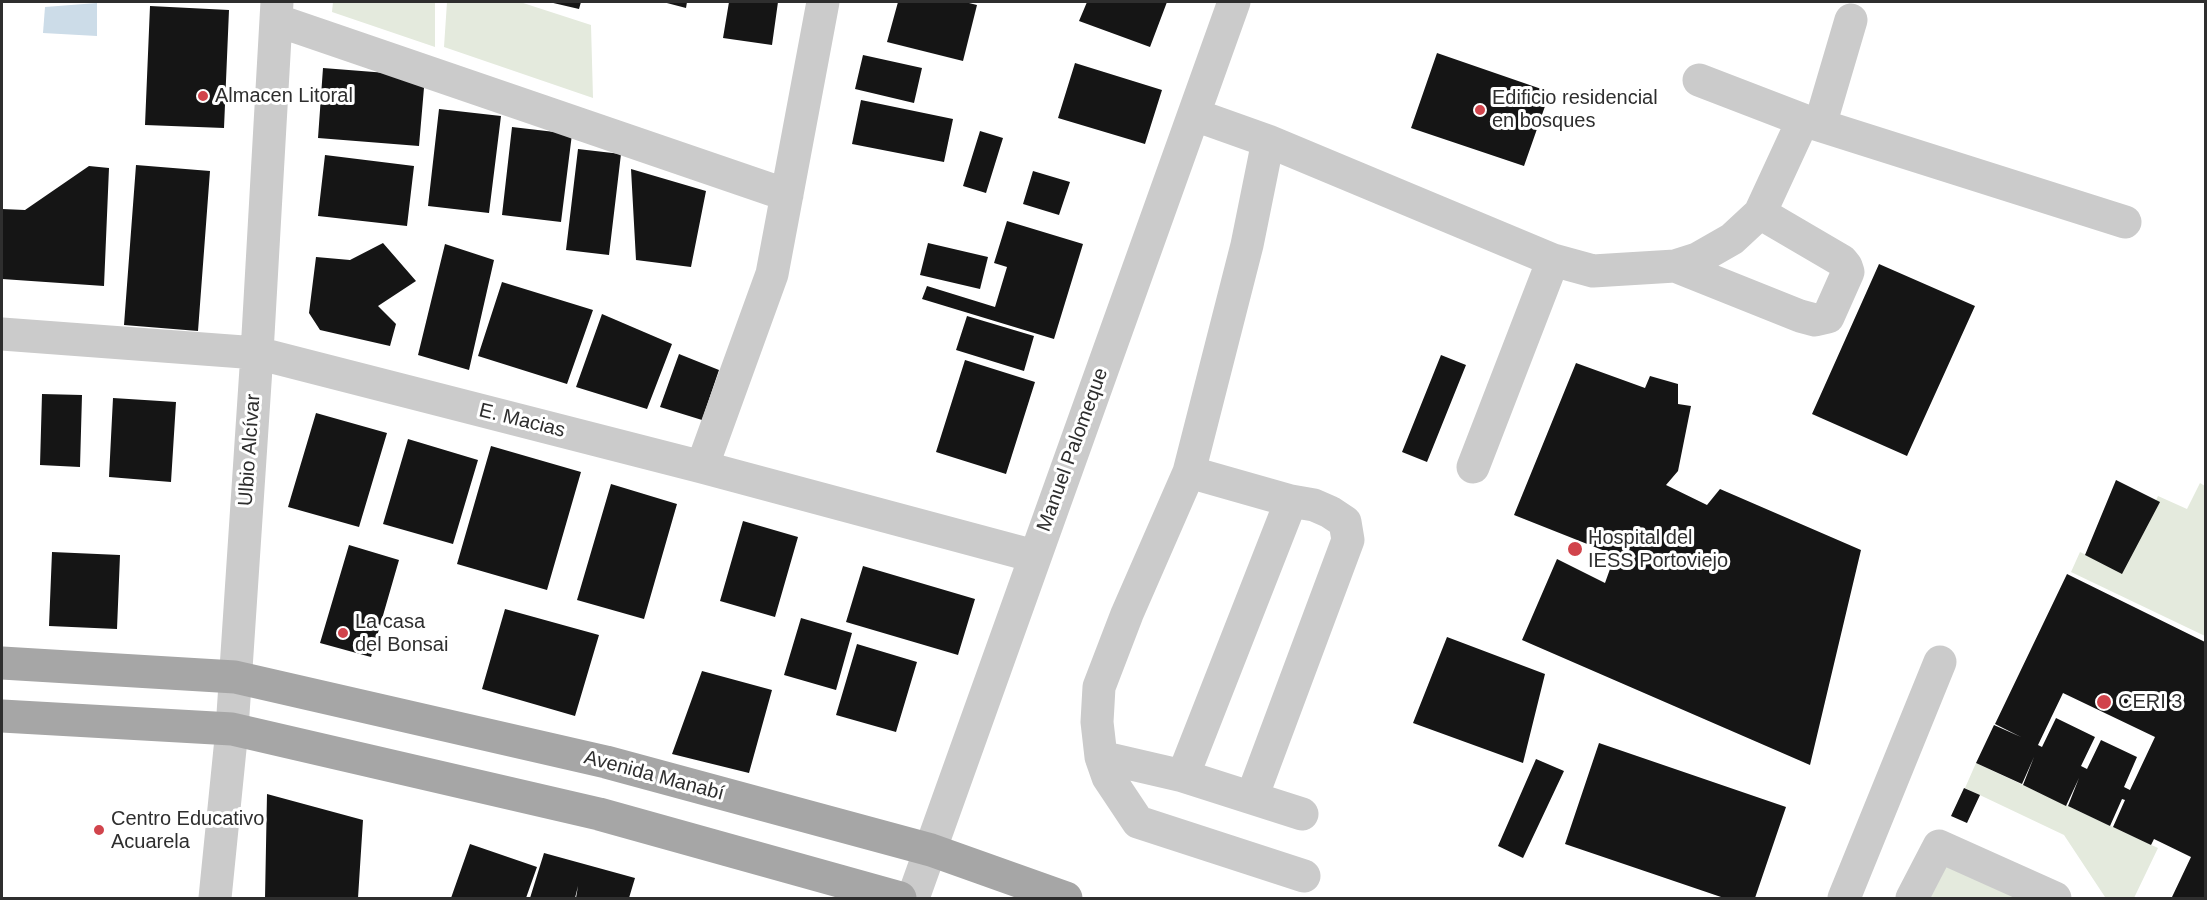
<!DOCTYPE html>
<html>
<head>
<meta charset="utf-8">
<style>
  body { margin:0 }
  #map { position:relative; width:2207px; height:900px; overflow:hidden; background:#fff; font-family:Arial,sans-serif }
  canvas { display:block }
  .frame { position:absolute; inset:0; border:3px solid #2e2e2e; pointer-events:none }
</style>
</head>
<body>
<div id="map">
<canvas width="2207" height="900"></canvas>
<div class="frame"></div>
</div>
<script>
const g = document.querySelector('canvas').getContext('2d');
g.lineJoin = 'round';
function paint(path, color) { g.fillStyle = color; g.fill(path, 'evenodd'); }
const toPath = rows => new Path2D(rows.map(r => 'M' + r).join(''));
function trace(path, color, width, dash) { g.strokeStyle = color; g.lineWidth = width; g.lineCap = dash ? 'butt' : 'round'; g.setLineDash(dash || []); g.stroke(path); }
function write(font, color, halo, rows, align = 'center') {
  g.font = font + ' Arial,sans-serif'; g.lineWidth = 6; g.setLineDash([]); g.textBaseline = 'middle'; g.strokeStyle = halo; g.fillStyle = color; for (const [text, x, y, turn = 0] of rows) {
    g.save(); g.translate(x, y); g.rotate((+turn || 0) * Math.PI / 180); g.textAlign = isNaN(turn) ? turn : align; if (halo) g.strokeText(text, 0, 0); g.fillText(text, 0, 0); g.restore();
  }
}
paint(toPath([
  [333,2,435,2,435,47,332,12],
  [447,2,520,2,591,25,593,98,444,47],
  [2200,483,2205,486,2205,636,2071,572,2080,552,2122,572,2158,496,2187,509],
  [1976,763,2158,848,2134,898,2109,898,2105,897,2064,835,1965,788],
  [1943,858,2029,898,1925,898]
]), '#e4eadd');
paint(toPath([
  [97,3,97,36,43,33,45,7]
]), '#ccdce8');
paint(toPath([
  [549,2,581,2,579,9],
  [663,2,687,2,686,8],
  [729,2,778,2,772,45,723,38],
  [898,2,965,2,977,5,963,61,887,42],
  [1087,2,1167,2,1150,47,1079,21],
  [150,6,229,10,224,128,145,125],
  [1437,53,1550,92,1524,166,1411,128],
  [863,55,922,68,914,103,855,89],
  [1075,63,1162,90,1145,144,1058,118],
  [323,68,425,76,419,146,318,138],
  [861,100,953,119,944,162,852,144],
  [439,109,501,116,489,213,428,206],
  [512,127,572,134,561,222,502,215],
  [980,131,1003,138,986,193,963,186],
  [578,149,621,154,609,255,566,250],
  [325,155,414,166,407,226,318,216],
  [136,165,210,171,198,331,124,325],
  [89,166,109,168,104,286,2,279,2,209,25,210],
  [631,169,706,191,691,267,636,260],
  [1033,171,1070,182,1059,215,1023,204],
  [1007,221,1083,244,1054,339,922,299,927,286,995,307,1007,267,994,263],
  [383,243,416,281,378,306,396,324,390,346,320,330,309,313,316,257,350,260],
  [928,243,988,257,980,289,920,275],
  [445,244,494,260,469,370,418,355],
  [1879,264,1975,306,1907,456,1812,414],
  [502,282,593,310,567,384,478,356],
  [602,314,672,344,647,409,576,387],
  [967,316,1034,336,1024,371,956,350],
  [679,354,719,370,702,420,660,407],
  [1441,355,1466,365,1427,462,1402,452],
  [965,360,1035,382,1006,474,936,452],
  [1576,363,1645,388,1650,376,1678,384,1678,404,1691,406,1678,471,1666,485,1707,505,1720,489,1861,550,1810,765,1522,640,1557,559,1605,583,1615,555,1514,515],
  [42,394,82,395,80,467,40,465],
  [113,398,176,402,171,482,109,477],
  [316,413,387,433,359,527,288,507],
  [408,439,478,460,453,544,383,524],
  [491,446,581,472,547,590,457,564],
  [2116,480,2160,502,2122,574,2085,555],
  [611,484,677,504,644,619,577,600],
  [743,521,798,537,775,617,720,601],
  [349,545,399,560,371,657,320,643],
  [52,552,120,555,117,629,49,626],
  [863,566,975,599,958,655,846,622],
  [2067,574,2205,642,2205,898,2172,897,2191,857,2154,839,2151,845,2113,827,2125,800,2122,799,2110,826,2068,806,2079,778,2066,806,2023,785,2034,757,2022,784,1976,763,1994,725,2021,737,1995,724],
  [2063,693,2155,737,2130,790,2124,787,2137,757,2101,740,2087,769,2081,766,2095,737,2056,718,2042,747,2038,745],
  [505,609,599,635,575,716,482,689],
  [801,618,852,633,836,690,784,675],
  [1447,637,1545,674,1523,763,1413,723],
  [857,644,917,662,896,732,836,715],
  [702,671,772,690,749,773,672,754],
  [1599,743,1786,807,1755,898,1724,898,1565,844],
  [1536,759,1564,771,1523,858,1498,846],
  [1964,788,1980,795,1967,823,1951,816],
  [267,794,363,820,358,898,265,898],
  [470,844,537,867,526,898,451,898],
  [544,853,635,878,629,898,576,898,578,886,575,898,530,898]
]), '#151515');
trace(toPath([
  [276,20,787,195],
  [1699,80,1803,120,2125,222],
  [1195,115,1268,141,1553,260,1593,271,1675,266,1697,259,1732,239,1760,213,1803,120],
  [1820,125,1851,20],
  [1268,141,1247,245,1189,472,1127,614,1099,687,1097,722,1101,757,1108,777,1138,822,1304,876],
  [1675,266,1800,316,1815,320,1828,317,1848,272,1846,266,1842,261,1760,213],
  [2,334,257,353,702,467,1034,556],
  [702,467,772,274,823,2],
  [1473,467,1553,260],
  [1101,757,1183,776,1302,814],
  [1183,776,1291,501,1189,472],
  [1252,797,1348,540,1345,522,1330,512,1314,505,1291,501],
  [215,898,232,729,257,353,277,2],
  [913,898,1234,2],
  [1844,898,1940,662],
  [1912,898,1939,846,2055,898]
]), '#cbcbcb', 33);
trace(toPath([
  [2,663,235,677,606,762,931,850,1066,898],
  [2,716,232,729,599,814,900,898]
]), '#a6a6a6', 33);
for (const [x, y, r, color] of [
  [203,96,6,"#d1444c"],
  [1480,110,6,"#d1444c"],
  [1575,549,8,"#d1444c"],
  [343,633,6,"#d1444c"],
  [2104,702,8,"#d1444c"],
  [99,830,6,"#d1444c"]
]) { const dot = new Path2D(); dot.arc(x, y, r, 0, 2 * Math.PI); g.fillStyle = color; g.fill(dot); trace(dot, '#fff', 2); }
write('20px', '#2e2e2e', '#fff', [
  ["Almacen Litoral",215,96],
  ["Edificio residencial",1492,98],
  ["en bosques",1492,121],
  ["Hospital del",1588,538],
  ["IESS Portoviejo",1588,561],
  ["La casa",355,622],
  ["del Bonsai",355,645],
  ["CERI 3",2118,702],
  ["Centro Educativo",111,819],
  ["Acuarela",111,842]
], 'left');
write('20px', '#2e2e2e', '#fff', [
  ["E. Macias",522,421,14],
  ["Ulbio Alcívar",250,450,-86],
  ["Manuel Palomeque",1073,450,-70],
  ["Avenida Manabí",654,776,15]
]);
</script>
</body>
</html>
